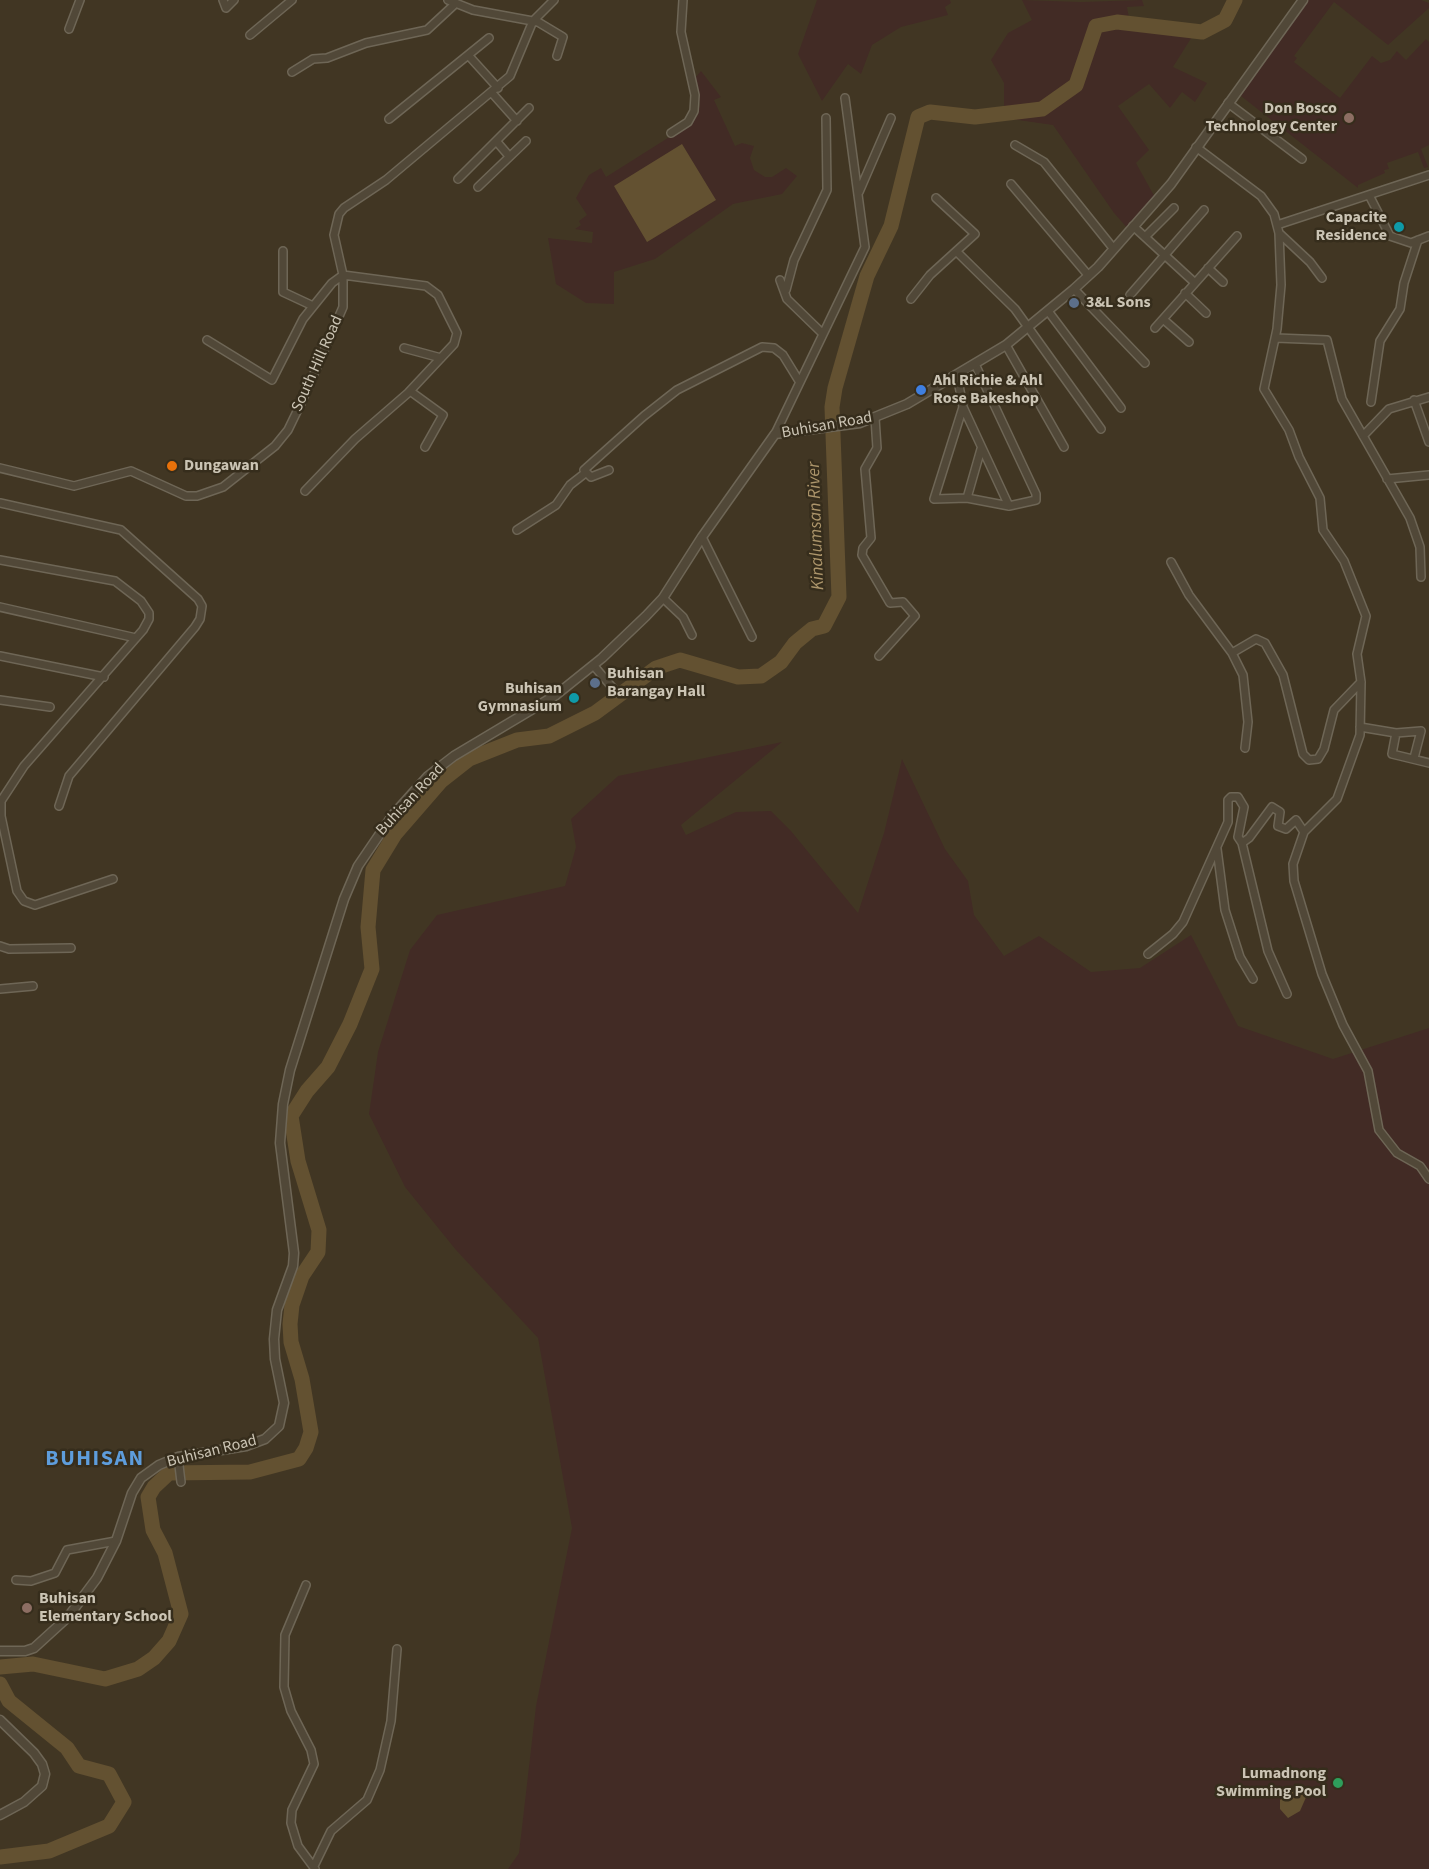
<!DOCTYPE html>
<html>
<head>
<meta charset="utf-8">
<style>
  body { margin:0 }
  canvas { display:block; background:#413623 }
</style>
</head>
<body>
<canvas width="1429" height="1869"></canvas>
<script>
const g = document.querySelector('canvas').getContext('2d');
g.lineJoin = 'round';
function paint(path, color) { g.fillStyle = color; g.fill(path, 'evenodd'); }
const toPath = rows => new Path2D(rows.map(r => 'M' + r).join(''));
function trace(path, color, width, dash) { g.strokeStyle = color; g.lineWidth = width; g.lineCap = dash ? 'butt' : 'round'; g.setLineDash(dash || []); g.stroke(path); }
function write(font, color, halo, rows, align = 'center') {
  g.font = font + ' "Source Sans 3",sans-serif'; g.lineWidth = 5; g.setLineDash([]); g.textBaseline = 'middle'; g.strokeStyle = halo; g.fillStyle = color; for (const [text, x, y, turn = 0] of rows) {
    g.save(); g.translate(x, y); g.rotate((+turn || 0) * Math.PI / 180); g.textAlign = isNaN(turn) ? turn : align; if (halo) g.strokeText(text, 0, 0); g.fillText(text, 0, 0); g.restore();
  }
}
paint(toPath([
  [817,0,950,0,951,3,945,7,948,15,901,27,872,45,861,74,848,64,822,101,798,54],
  [1022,0,1081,2,1142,0,1144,6,1127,7,1129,18,1134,19,1129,24,1195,32,1173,67,1207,83,1195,102,1182,92,1170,108,1149,84,1118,106,1149,150,1136,163,1157,201,1129,230,1114,213,1053,125,1004,118,1004,83,991,60,1008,33,1032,20],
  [1308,0,1421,0,1429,3,1429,8,1388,45,1334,2,1294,56,1297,58,1294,62,1340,98,1372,56,1381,63,1390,60,1397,51,1406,60,1426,39,1429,42,1429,145,1421,149,1428,167,1424,168,1418,152,1387,163,1389,169,1384,170,1385,173,1358,185,1358,188,1241,96],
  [701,71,721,97,714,100,735,146,742,143,754,146,750,158,754,170,765,177,772,177,786,168,797,176,782,194,733,204,655,259,614,272,614,304,586,303,556,284,548,238,592,243,593,232,575,229,581,225,579,221,587,215,576,198,589,175,601,168,606,177,690,124,697,116,700,105,695,78],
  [782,742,681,825,686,835,736,812,771,811,791,831,858,913,884,833,902,759,945,849,968,881,974,915,1004,956,1039,936,1091,972,1140,968,1191,935,1238,1026,1333,1059,1429,1028,1429,1869,508,1869,519,1853,536,1706,572,1528,538,1338,456,1250,405,1187,369,1114,378,1052,410,950,437,915,565,886,576,847,571,819,618,776]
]), '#422b25');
paint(toPath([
  [682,144,716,200,647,242,614,186],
  [1299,1784,1307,1789,1307,1795,1300,1811,1288,1818,1280,1809,1280,1800]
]), '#635131');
trace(toPath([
  [0,1667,33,1664,105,1679,138,1669,154,1658,169,1641,181,1614,165,1553,153,1530,148,1497,154,1487,169,1473,250,1472,299,1459,306,1448,311,1432,302,1379,291,1342,290,1324,292,1305,302,1276,318,1252,319,1230,298,1161,291,1116,307,1091,328,1067,350,1024,372,969,368,927,373,870,395,834,441,781,469,759,517,740,549,736,595,713,656,668,680,660,738,677,761,676,781,662,795,643,812,629,824,626,839,597,832,407,835,388,867,276,891,226,918,117,930,112,975,117,1042,109,1076,85,1096,26,1117,22,1202,32,1225,20,1235,0],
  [0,1684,9,1701,67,1748,79,1766,109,1774,124,1802,109,1826,49,1851,0,1857]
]), '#635131', 15);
const minor = toPath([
  [223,0,226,8,234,0],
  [448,0,473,10,538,22,563,37,557,56],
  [69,29,80,0],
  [250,35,292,0],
  [469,56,498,88],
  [292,72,313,59,327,58,366,43,427,30,455,4],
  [492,93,517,121],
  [1228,103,1302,159],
  [389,119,489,38],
  [671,133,688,122,694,111,695,95,681,32,683,0],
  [497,142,509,156],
  [1015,145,1044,162,1113,248],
  [1196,147,1261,196,1274,214,1279,233,1281,285,1277,329,1264,389,1289,430,1299,457,1320,498,1323,530,1344,561,1366,616,1357,654,1361,682,1360,735,1337,799,1304,832,1293,864,1294,881,1322,974,1343,1025,1368,1071,1379,1130,1397,1153,1420,1166,1429,1179],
  [458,179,529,108],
  [1011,184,1088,275],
  [478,187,526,141],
  [859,192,891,118],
  [1369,195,1390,236,1411,243,1429,236],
  [1277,225,1429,175],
  [1133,226,1194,282],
  [1279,233,1310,262,1322,278],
  [1145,237,1174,208],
  [283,251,283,292,313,306],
  [957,252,1015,309,1101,429],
  [1208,268,1223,282],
  [780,280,787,299,822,333],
  [1074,289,1145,363],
  [786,290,794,260,827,190,826,118],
  [1185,293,1206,313],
  [1130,295,1204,210],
  [911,299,930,275,975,234,936,198],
  [1048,311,1121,408],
  [1163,319,1189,342],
  [1155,328,1237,236],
  [1276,338,1327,340,1342,399,1410,518,1420,547,1421,577],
  [207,340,272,380,303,319,332,283,343,275,426,286,438,295,457,333,454,344,408,393,355,439,305,491],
  [1006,345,1064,447],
  [404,348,441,358],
  [957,375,963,407,1009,506],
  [410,391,443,415,425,447],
  [1414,400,1429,442],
  [1371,402,1380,341,1400,309,1404,283,1418,240],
  [963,407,934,499,967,498,1009,506,1036,500,1036,494,975,364],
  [875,418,877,448,865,469,871,538,863,548,862,555,890,603,903,602,915,616,879,656],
  [775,434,865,247,845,98],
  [1363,436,1389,409,1429,397],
  [0,468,74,486,131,471,186,496,197,496,223,487,275,446,288,430,303,399,343,307,343,275,334,235,339,214,344,208,386,180,510,76,533,21,554,0],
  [609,470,591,477,584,470,644,416,677,390,762,347,774,348,783,355,799,381],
  [1387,479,1429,475],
  [967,498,981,449],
  [0,503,121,530,198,599,202,606,200,619,195,627,69,776,59,806],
  [517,530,556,505,570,485,584,474],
  [702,537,752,637],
  [0,560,115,581,141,601,149,613,149,619,143,630,24,766,1,801,1,816,17,891,24,901,35,905,113,879],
  [1171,562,1189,595,1232,653,1243,675,1248,722,1245,748],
  [663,598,683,617,692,635],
  [0,607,136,638],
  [1232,653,1256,639,1265,643,1283,675,1303,754,1309,760,1318,759,1324,749,1334,710,1361,682],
  [0,656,104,677],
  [594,666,617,693],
  [0,700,50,707],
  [1360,727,1396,733,1421,731,1414,758],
  [1396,733,1392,754,1429,763],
  [1242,843,1249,838,1272,807,1280,812,1278,826,1286,829,1296,820,1304,832],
  [1217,849,1225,910,1240,957,1253,979],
  [0,946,9,949,71,948],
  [1148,954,1173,934,1183,922,1228,822,1228,800,1231,797,1238,797,1244,807,1238,837,1242,843,1268,951,1287,994],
  [0,989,33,986],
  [178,1457,181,1482],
  [16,1580,31,1581,55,1573,67,1550,116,1541],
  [306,1585,285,1635,284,1687,291,1711,311,1750,314,1764,292,1810,291,1823,298,1846,315,1869],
  [314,1866,331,1831,367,1800,380,1770,391,1721,397,1649]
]);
const tertiary = toPath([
  [0,1651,25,1651,34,1648,68,1617,97,1578,116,1541,132,1493,141,1478,159,1465,178,1457,246,1446,265,1439,279,1426,284,1403,275,1359,274,1339,277,1310,293,1266,294,1253,280,1143,283,1104,290,1070,344,899,358,866,392,816,428,776,454,756,556,695,602,658,646,616,663,598,702,537,775,434,860,423,907,404,1006,345,1074,289,1098,267,1171,184,1303,0],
  [0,1720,34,1753,42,1764,45,1774,42,1786,24,1802,0,1815]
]);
trace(minor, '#6e6656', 10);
trace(tertiary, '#6e6656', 11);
trace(minor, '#514838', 7);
trace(tertiary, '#514838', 8);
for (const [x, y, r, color] of [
  [1349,118,6,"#8d6e63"],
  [1399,227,6,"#0f9aa8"],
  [1074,303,6,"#5c6f8a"],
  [921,390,6,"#3f7fe0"],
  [172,466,6,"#e8710a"],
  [595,683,6,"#5c6f8a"],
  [574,698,6,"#0f9aa8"],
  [27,1608,6,"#8d6e63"],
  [1338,1783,6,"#2e9e5b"]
]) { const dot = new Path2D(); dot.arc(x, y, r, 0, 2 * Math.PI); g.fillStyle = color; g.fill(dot); trace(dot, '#362d1c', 2); }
write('bold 16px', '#cbc4b4', '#362d1c', [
  ["Don Bosco",1337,109,"right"],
  ["Technology Center",1337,127,"right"],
  ["Capacite",1387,218,"right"],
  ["Residence",1387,236,"right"],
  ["3&L Sons",1086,303],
  ["Ahl Richie & Ahl",933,381],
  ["Rose Bakeshop",933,399],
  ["Dungawan",184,466],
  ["Buhisan",607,674],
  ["Barangay Hall",607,692],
  ["Buhisan",562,689,"right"],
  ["Gymnasium",562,707,"right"],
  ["Buhisan",39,1599],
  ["Elementary School",39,1617],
  ["Lumadnong",1326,1774,"right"],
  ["Swimming Pool",1326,1792,"right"]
], 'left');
write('16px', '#cbc4b4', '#362d1c', [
  ["South Hill Road",318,364,-66],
  ["Buhisan Road",827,426,-10],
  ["Buhisan Road",411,800,-47],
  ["Buhisan Road",212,1452,-14]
]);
write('italic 18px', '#ac956b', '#362d1c', [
  ["Kinalumsan River",817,526,-92]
]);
g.letterSpacing = '1.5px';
write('bold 22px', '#5e9ddc', '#362d1c', [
  ["BUHISAN",95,1460]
]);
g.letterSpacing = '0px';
</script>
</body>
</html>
